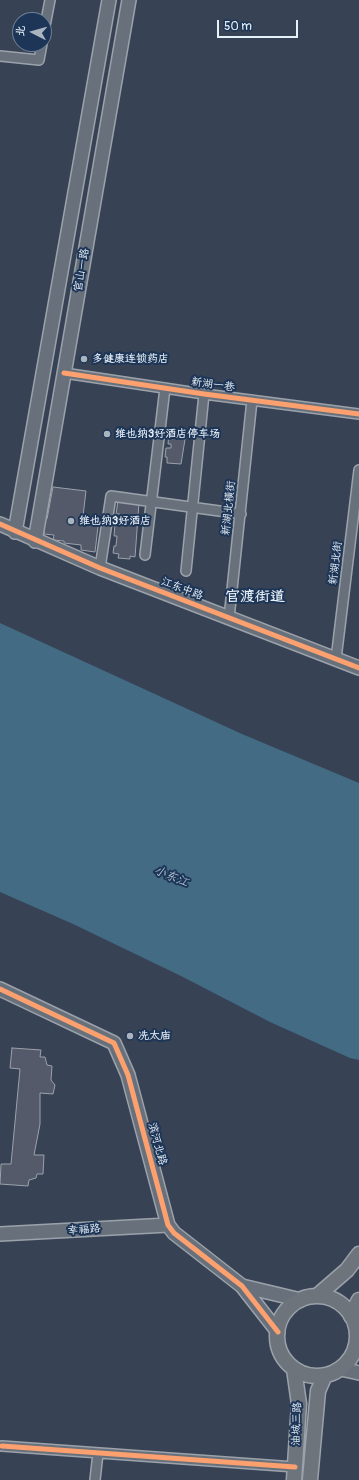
<!DOCTYPE html>
<html>
<head>
<meta charset="utf-8">
<style>
  body { margin:0 }
  #map { position:relative; width:359px; height:1480px; overflow:hidden; background:#374254; font-family:Pangolin,"LXGW WenKai TC",sans-serif }
  canvas { display:block }
  .north { position:absolute; left:12px; top:12px; width:40px; height:40px; box-sizing:border-box; background:#1d3557; border:1px solid #6e8097; border-radius:50%; rotate:276deg; font-size:11px; font-weight:700; line-height:16px; text-align:center; color:#e8f1f8 }
  .north::after { content:''; display:block; margin:auto; width:14px; height:18px; background:#aab4bf; clip-path:polygon(50% 0,100% 100%,50% 72%,0 100%) }
  .scale { position:absolute; left:217px; top:20px; width:81px; height:18px; box-sizing:border-box; border:2px solid #e8f1f8; border-top:0; padding-left:5px; font-size:12px; line-height:14px; white-space:nowrap; color:#e8f1f8; -webkit-text-stroke:3px #1d3557; paint-order:stroke }
</style>
</head>
<body>
<div id="map">
<canvas width="359" height="1480"></canvas>
<div class="north">北</div>
<div class="scale">50 m</div>
</div>
<script>
const g = document.querySelector('canvas').getContext('2d');
g.lineJoin = 'round';
function paint(path, color) { g.fillStyle = color; g.fill(path, 'evenodd'); }
const toPath = rows => new Path2D(rows.map(r => 'M' + r).join(''));
function trace(path, color, width, dash) { g.strokeStyle = color; g.lineWidth = width; g.lineCap = dash ? 'butt' : 'round'; g.setLineDash(dash || []); g.stroke(path); }
function write(font, color, halo, rows, align = 'center') {
  g.font = font + ' Pangolin,"LXGW WenKai TC",sans-serif'; g.lineWidth = 4; g.setLineDash([]); g.textBaseline = 'middle'; g.strokeStyle = halo; g.fillStyle = color; for (const [text, x, y, turn = 0] of rows) {
    g.save(); g.translate(x, y); g.rotate((+turn || 0) * Math.PI / 180); g.textAlign = isNaN(turn) ? turn : align; if (halo) g.strokeText(text, 0, 0); g.fillText(text, 0, 0); g.restore();
  }
}
paint(toPath([
  [0,623,242,734,359,783,359,1060,350,1058,270,1022,181,976,73,924,0,892]
]), '#436b83');
const building = toPath([
  [169,432,186,433,181,464,167,463,167,457,165,457,166,448,171,448,171,444,168,444,169,432],
  [53,487,86,491,83,516,99,518,95,552,81,550,81,545,64,543,64,541,53,540,54,535,44,534,45,518,47,519,53,487],
  [118,501,139,503,135,557,130,556,130,559,118,558,119,554,113,553,114,546,116,546,117,536,114,536,115,524,119,524,120,514,116,514,118,501],
  [12,1048,41,1050,40,1057,45,1057,47,1065,52,1066,51,1080,55,1085,53,1094,40,1093,40,1124,34,1155,44,1155,43,1174,37,1174,36,1178,29,1180,28,1186,0,1184,1,1164,11,1164,20,1069,10,1068,12,1048]
]);
paint(building, '#545a69');
trace(building, '#9ba2ab', 1);
const street = toPath([
  [44,31,50,0],
  [0,56,39,60,42,44],
  [64,373,204,394,359,414],
  [145,555,165,388],
  [100,568,111,496,241,514],
  [186,571,204,394],
  [229,618,252,400],
  [336,659,359,470],
  [2,1446,295,1467],
  [95,1480,98,1453]
]);
const secondary = toPath([
  [0,524,100,568,359,668],
  [15,532,109,0],
  [35,541,129,0],
  [0,989,114,1043,128,1075,168,1225,174,1233,242,1286,278,1332],
  [0,1234,168,1225],
  [242,1286,301,1300],
  [357,1340,359,1343],
  [341,1369,359,1373]
]);
const primary = toPath([
  [317,1296,347,1270,359,1254],
  '277 1336a40 40 0 1 1 80 0a40 40 0 1 1-80 0Z',
  [351,1316,359,1300],
  [294,1369,299,1404,294,1480],
  [310,1480,318,1391,325,1375]
]);
trace(street, '#9ba2ab', 12);
trace(secondary, '#9ba2ab', 16);
trace(primary, '#9ba2ab', 17);
trace(street, '#68717b', 9);
trace(secondary, '#68717b', 13);
trace(primary, '#6e747c', 14);
trace(toPath([
  [64,373,204,394,359,414],
  [0,524,100,568,359,668],
  [0,989,114,1043,128,1075,168,1225,174,1233,242,1286,278,1332],
  [2,1446,295,1467]
]), '#fca06f', 5);
for (const [x, y, r, color] of [
  [84,359,4,"#aab4bf"],
  [107,434,4,"#aab4bf"],
  [71,521,4,"#aab4bf"],
  [130,1036,4,"#aab4bf"]
]) { const dot = new Path2D(); dot.arc(x, y, r, 0, 2 * Math.PI); g.fillStyle = color; g.fill(dot); trace(dot, '#1d3557', 1.5); }
write('11px', '#e8f1f8', '#1d3557', [
  ["官山一路",82,270,-80],
  ["新湖一巷",213,385,8],
  ["新湖北横街",229,508,-84],
  ["新湖北街",336,563,-83],
  ["江东中路",182,589,21],
  ["滨河北路",157,1144,75],
  ["幸福路",84,1230,-4],
  ["油城三路",297,1424,-88]
]);
write('bold 11px', '#e8f1f8', '#1d3557', [
  ["多健康连锁药店",92,359],
  ["维也纳3好酒店停车场",115,434],
  ["维也纳3好酒店",79,521],
  ["冼太庙",138,1036]
], 'left');
write('italic 12px', '#afc4d1', '#1d3557', [
  ["小东江",171,877,22]
]);
write('bold 15px', '#e8f1f8', '#1d3557', [
  ["官渡街道",255,597]
]);
</script>
</body>
</html>
